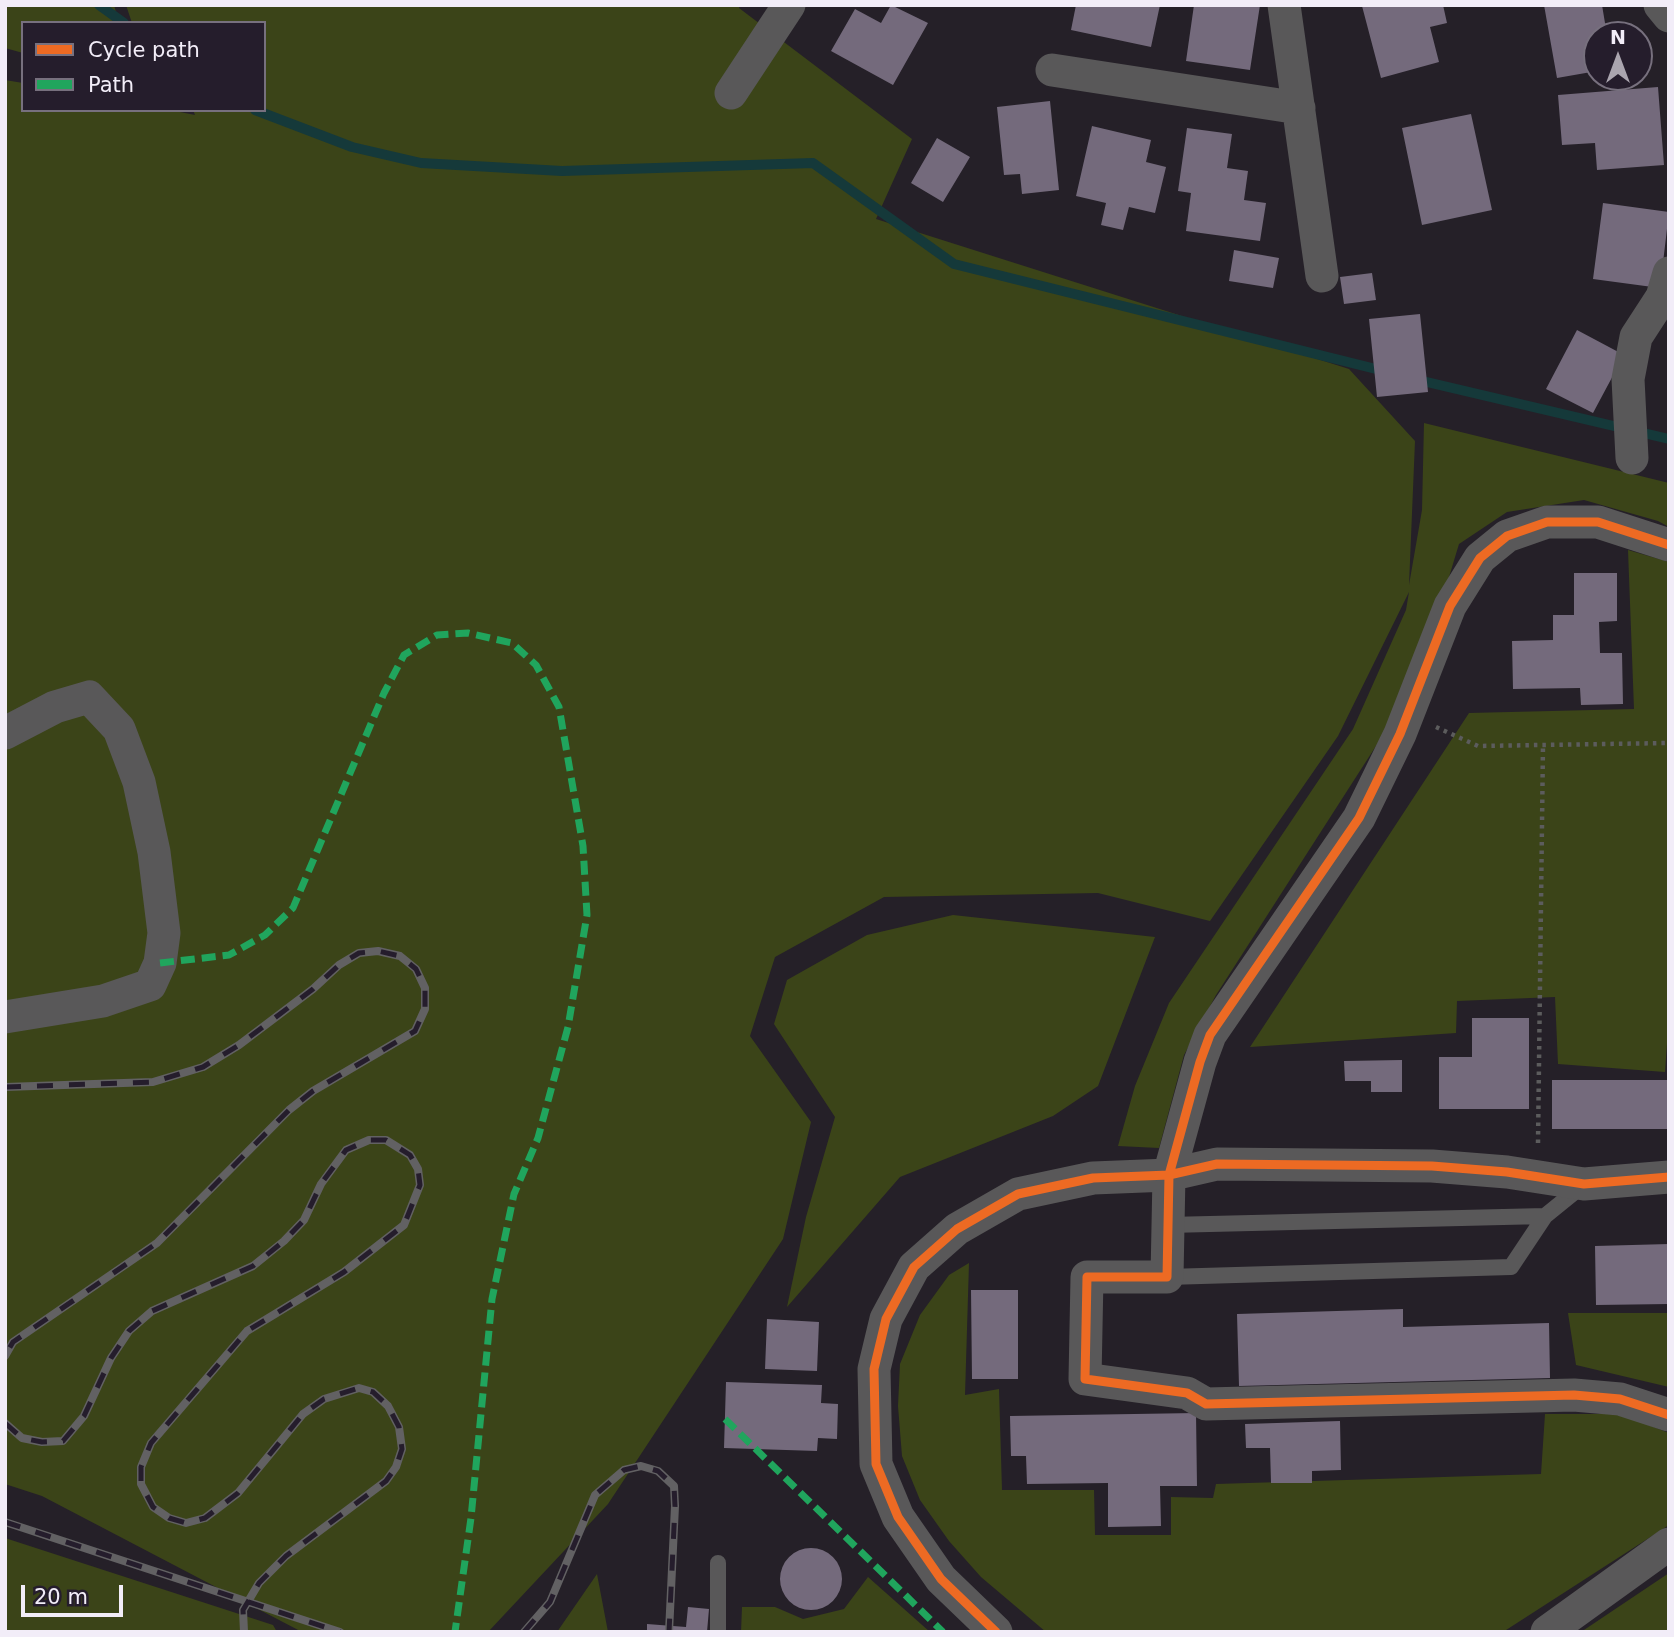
<!DOCTYPE html>
<html>
<head>
<meta charset="utf-8">
<style>
  body { margin:0 }
  #map { position:relative; width:1674px; height:1637px; overflow:hidden; background:#252028; font-family:"DejaVu Sans",sans-serif }
  canvas { display:block }
  .frame { position:absolute; inset:0; border:7px solid #f2edf8; pointer-events:none }
  .legend { position:absolute; left:21px; top:21px; width:245px; height:91px; box-sizing:border-box; background:#251d2c; border:2px solid #77707e; margin:0; padding:9px 12px; list-style:none; font-size:21px; color:#f2edf8 }
  .legend li { display:flex; align-items:center; gap:14px; height:35px }
  .legend b { width:35px; border:2px solid #77707e }
  .north { position:absolute; left:1583px; top:21px; width:70px; height:70px; box-sizing:border-box; background:#251d2c; border:2px solid #77707e; border-radius:50%; rotate:0deg; font-size:19px; font-weight:700; line-height:28px; text-align:center; color:#f2edf8 }
  .north::after { content:''; display:block; margin:auto; width:24px; height:32px; background:#aaa5af; clip-path:polygon(50% 0,100% 100%,50% 72%,0 100%) }
  .scale { position:absolute; left:21px; top:1585px; width:102px; height:32px; box-sizing:border-box; border:4px solid #f2edf8; border-top:0; padding-left:9px; font-size:21px; line-height:24px; white-space:nowrap; color:#f2edf8; -webkit-text-stroke:5px #251d2c; paint-order:stroke }
</style>
</head>
<body>
<div id="map">
<canvas width="1674" height="1637"></canvas>
<div class="frame"></div>
<ul class="legend">
<li><b style="height:9px;background:#ed6a23"></b>Cycle path</li>
<li><b style="height:9px;background:#20a55d"></b>Path</li>
</ul>
<div class="north">N</div>
<div class="scale">20 m</div>
</div>
<script>
const g = document.querySelector('canvas').getContext('2d');
g.lineJoin = 'round';
function paint(path, color) { g.fillStyle = color; g.fill(path, 'evenodd'); }
const toPath = rows => new Path2D(rows.map(r => 'M' + r).join(''));
function trace(path, color, width, dash) { g.strokeStyle = color; g.lineWidth = width; g.lineCap = dash ? 'butt' : 'round'; g.setLineDash(dash || []); g.stroke(path); }
paint(toPath([
  [5,5,114,5,119,23,23,23,23,53,5,48],
  [126,5,740,5,739,8,912,139,876,219,1349,369,1415,441,1409,585,1422,510,1424,423,1669,483,1669,527,1658,521,1584,500,1507,512,1459,544,1432,633,1383,735,1216,995,1184,1055,1159,1148,1118,1146,1135,1086,1169,1003,1353,729,1406,610,1409,592,1338,736,1210,921,1098,893,884,897,775,957,750,1036,811,1122,783,1239,608,1504,488,1632,302,1632,42,1496,5,1484,5,80,23,83,23,110,170,110,195,115,193,110,264,110,264,23,132,23],
  [1628,550,1669,562,1669,1015,1665,1072,1558,1064,1555,997,1457,1001,1456,1033,1250,1047,1469,713,1634,709],
  [953,915,1155,937,1098,1086,1053,1116,900,1177,787,1307,806,1217,835,1117,774,1024,787,980,867,935],
  [969,1263,965,1395,999,1389,1002,1490,1094,1490,1095,1535,1171,1535,1171,1497,1213,1498,1216,1484,1541,1474,1545,1414,1620,1414,1669,1433,1669,1525,1503,1632,1046,1632,981,1577,949,1541,920,1500,902,1456,898,1406,900,1364,920,1315,949,1275],
  [1568,1313,1669,1313,1669,1387,1576,1365],
  [5,1538,273,1625,277,1632,5,1632],
  [1669,1573,1669,1632,1581,1632],
  [597,1574,608,1632,557,1632],
  [868,1577,930,1632,741,1632,742,1607,775,1607,803,1619,844,1609]
]), '#3b4418');
trace(toPath([
  [99,5,124,23],
  [255,110,352,147,421,163,562,171,813,163,954,264,1388,372],
  [1414,379,1669,439]
]), '#15393a', 10);
paint(toPath([
  [891,5,928,23,893,85,831,51,855,9,881,23],
  [1076,5,1160,5,1151,47,1071,30],
  [1194,5,1260,5,1250,70,1186,61],
  [1443,5,1447,23,1430,27,1439,62,1381,78,1362,6],
  [1544,5,1602,5,1607,35,1597,35,1597,71,1557,78],
  [1658,87,1664,165,1597,170,1595,143,1562,145,1558,95],
  [1050,101,1059,190,1022,194,1020,174,1004,175,997,107],
  [1471,114,1492,210,1422,225,1402,128],
  [1092,126,1151,140,1146,162,1166,167,1155,213,1129,207,1123,230,1101,225,1106,203,1076,196],
  [1187,128,1232,134,1227,168,1248,171,1244,200,1266,203,1260,241,1186,231,1191,193,1178,191],
  [937,138,970,157,943,202,911,183],
  [1603,203,1669,212,1660,288,1593,279],
  [1234,250,1279,258,1273,288,1229,281],
  [1372,273,1376,300,1344,304,1340,277],
  [1420,314,1428,392,1377,397,1369,319],
  [1577,330,1624,355,1593,413,1546,389],
  [1574,573,1617,573,1617,621,1599,622,1600,653,1622,653,1623,704,1581,705,1580,688,1513,689,1512,641,1553,640,1553,615,1574,615],
  [1472,1018,1529,1018,1529,1109,1439,1109,1439,1057,1472,1057],
  [1402,1060,1402,1092,1371,1092,1371,1081,1345,1081,1344,1061],
  [1552,1080,1669,1080,1669,1129,1552,1129],
  [1669,1244,1669,1304,1596,1305,1595,1246],
  [971,1290,1018,1290,1018,1379,972,1379],
  [1403,1309,1403,1327,1549,1323,1550,1378,1239,1386,1237,1314],
  [767,1319,819,1322,817,1371,765,1369],
  [726,1382,822,1385,821,1403,838,1404,837,1439,818,1438,817,1451,724,1448],
  [1196,1413,1197,1486,1160,1486,1161,1526,1108,1527,1108,1483,1027,1484,1026,1456,1011,1456,1010,1416],
  [1340,1421,1341,1470,1312,1471,1312,1483,1271,1483,1270,1448,1246,1448,1245,1424],
  '780 1579a31 31 0 1 1 62 0a31 31 0 1 1-62 0Z',
  [688,1607,709,1609,707,1632,647,1632,647,1624,686,1627]
]), '#746a7c');
trace(toPath([
  [1436,727,1478,746,1669,743],
  [1538,1143,1543,745]
]), '#5c5c5d', 4.5, [3.5, 5]);
trace(toPath([
  [1168,1225,1545,1216,1582,1186],
  [1167,1277,1511,1267,1545,1216],
  [718,1563,718,1632]
]), '#595859', 16);
trace(toPath([
  [1284,5,1322,276],
  [1660,5,1669,16],
  [1052,70,1299,108],
  [731,93,789,5],
  [1632,458,1628,379,1636,337,1662,297,1669,273],
  [1669,545,1598,522,1547,522,1507,536,1480,558,1450,606,1400,734,1359,818,1210,1035,1200,1062,1169,1175,1217,1164,1432,1166,1507,1172,1584,1184,1669,1177],
  [5,733,55,707,89,697,119,729,139,782,154,852,164,933,160,963,150,985,103,1001,5,1017],
  [996,1632,941,1579,898,1517,876,1464,874,1369,886,1319,914,1267,957,1229,1018,1194,1093,1178,1169,1175,1167,1277,1087,1277,1085,1379,1187,1393,1206,1404,1574,1395,1620,1399,1669,1415],
  [1547,1632,1669,1544]
]), '#595859', 33);
const rail = toPath([
  [5,1087,153,1082,203,1067,239,1045,313,989,339,965,359,953,378,951,400,956,416,969,425,988,425,1009,415,1031,313,1091,289,1110,157,1243,13,1342,5,1356],
  [5,1423,22,1438,42,1442,63,1441,84,1416,111,1358,129,1331,152,1311,253,1266,284,1241,304,1220,321,1184,346,1150,369,1140,386,1140,410,1155,418,1169,420,1185,404,1225,344,1272,247,1331,151,1443,141,1467,141,1484,153,1507,169,1518,186,1523,205,1518,238,1493,303,1414,324,1399,359,1388,373,1392,388,1406,399,1427,402,1449,396,1467,386,1481,286,1556,259,1583,243,1610,244,1632],
  [5,1522,340,1632],
  [524,1632,550,1602,595,1495,624,1470,641,1466,658,1471,674,1486,675,1506,669,1632]
]);
trace(rail, '#626163', 8);
trace(rail, '#251d2c', 5, [16]);
trace(toPath([
  [160,963,229,955,265,935,293,908,384,693,404,655,437,635,468,633,512,643,536,665,559,707,583,846,587,915,568,1027,538,1138,514,1194,492,1299,471,1518,455,1632],
  [725,1419,943,1632]
]), '#20a55d', 7, [14, 7]);
trace(toPath([
  [1669,545,1598,522,1547,522,1507,536,1480,558,1450,606,1400,734,1359,818,1210,1035,1200,1062,1169,1175,1217,1164,1432,1166,1507,1172,1584,1184,1669,1177],
  [996,1632,941,1579,898,1517,876,1464,874,1369,886,1319,914,1267,957,1229,1018,1194,1093,1178,1169,1175,1167,1277,1087,1277,1085,1379,1187,1393,1206,1404,1574,1395,1620,1399,1669,1415]
]), '#ed6a23', 9);
</script>
</body>
</html>
